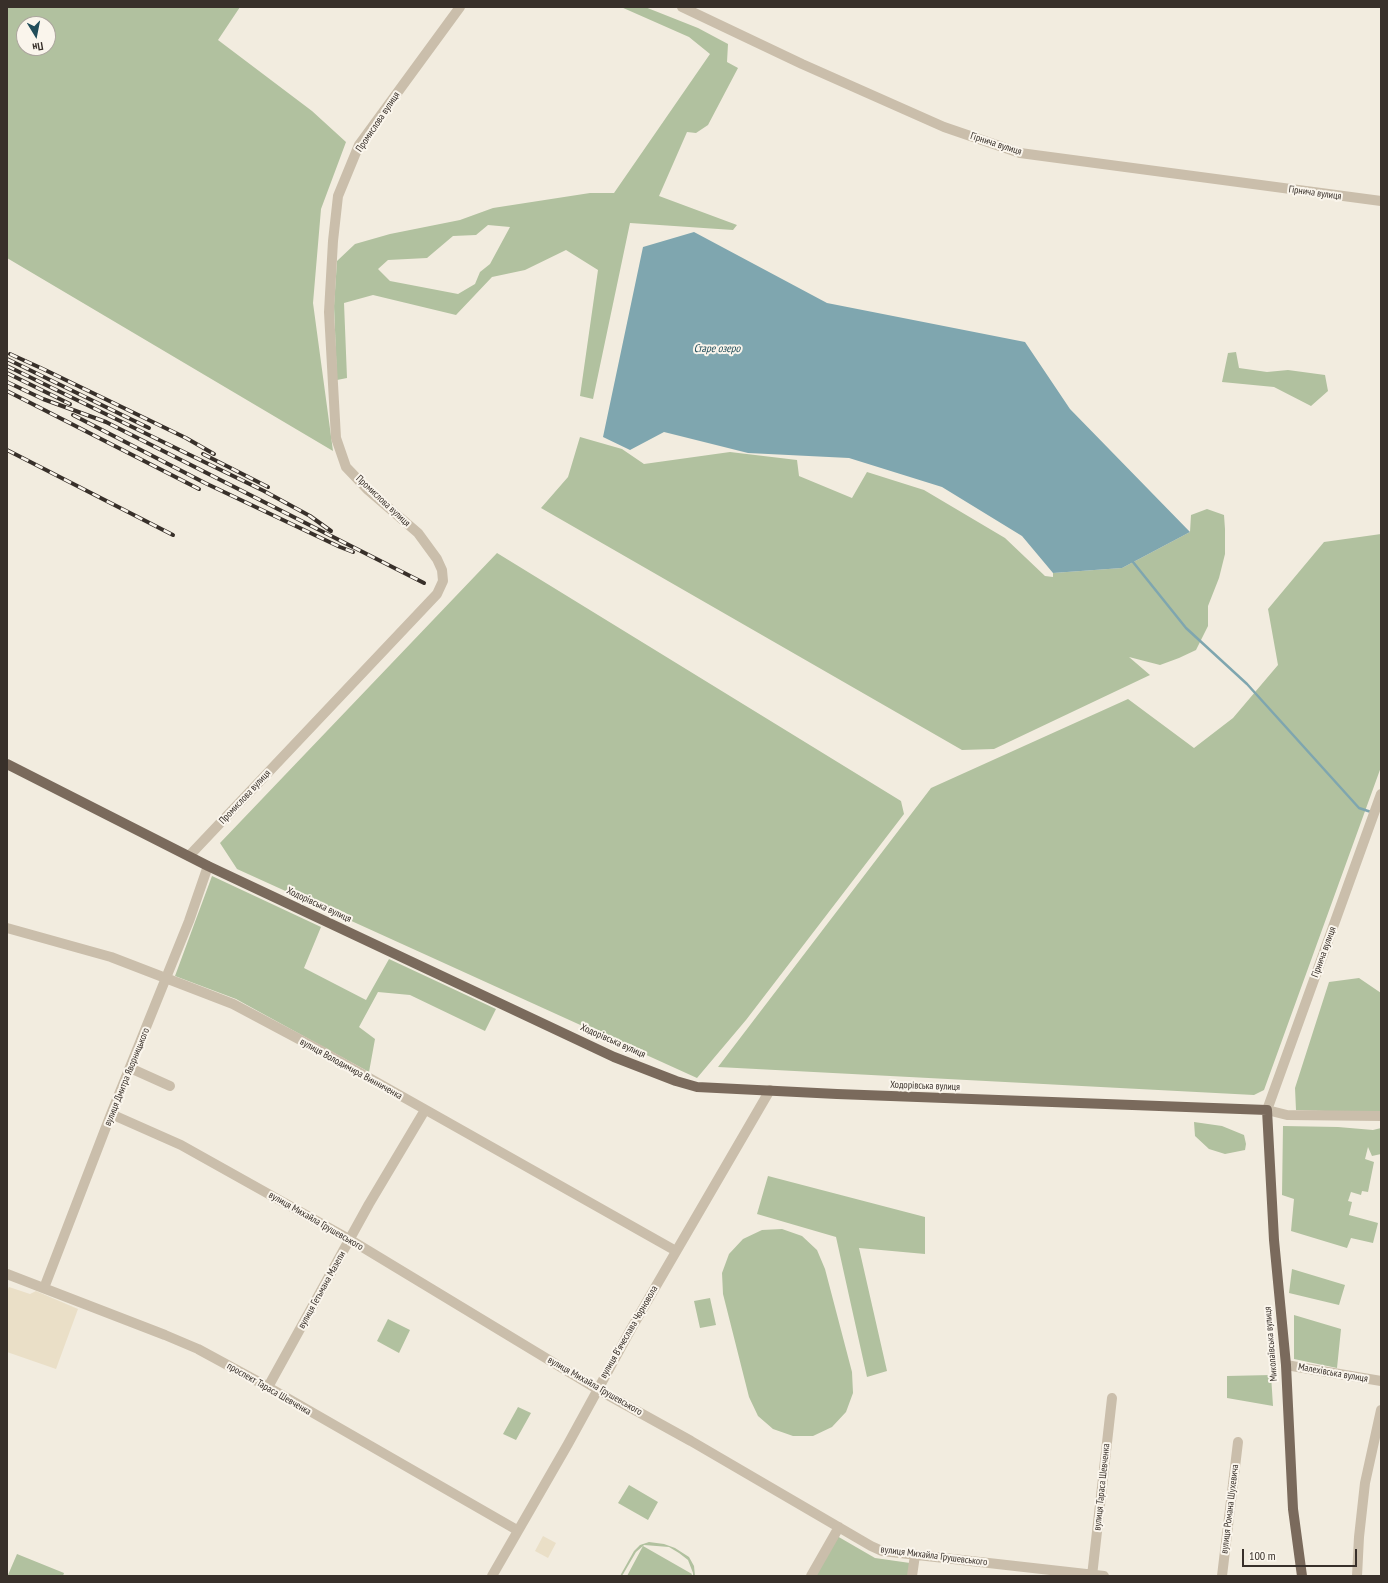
<!DOCTYPE html>
<html>
<head>
<meta charset="utf-8">
<style>
  body { margin:0 }
  #map { position:relative; width:1388px; height:1583px; overflow:hidden; background:#f2ecdf; font-family:"PT Sans Narrow",sans-serif }
  canvas { display:block }
  .frame { position:absolute; inset:0; border:8px solid #38302a; pointer-events:none }
  .north { position:absolute; left:16px; top:16px; width:40px; height:40px; box-sizing:border-box; background:#faf5ec; border:1px solid #aca69e; border-radius:50%; rotate:170deg; font-size:11px; font-weight:700; line-height:16px; text-align:center; color:#38302a }
  .north::after { content:''; display:block; margin:auto; width:14px; height:18px; background:#214d59; clip-path:polygon(50% 0,100% 100%,50% 72%,0 100%) }
  .scale { position:absolute; left:1242px; top:1549px; width:115px; height:18px; box-sizing:border-box; border:2px solid #38302a; border-top:0; padding-left:5px; font-size:12px; line-height:14px; white-space:nowrap; color:#38302a; -webkit-text-stroke:3px #faf5ec; paint-order:stroke }
</style>
</head>
<body>
<div id="map">
<canvas width="1388" height="1583"></canvas>
<div class="frame"></div>
<div class="north">Пн</div>
<div class="scale">100 m</div>
</div>
<script>
const g = document.querySelector('canvas').getContext('2d');
g.lineJoin = 'round';
function paint(path, color) { g.fillStyle = color; g.fill(path, 'evenodd'); }
const toPath = rows => new Path2D(rows.map(r => 'M' + r).join(''));
function trace(path, color, width, dash) { g.strokeStyle = color; g.lineWidth = width; g.lineCap = dash ? 'butt' : 'round'; g.setLineDash(dash || []); g.stroke(path); }
function write(font, color, halo, rows, align = 'center') {
  g.font = font + ' "PT Sans Narrow",sans-serif'; g.lineWidth = 4; g.setLineDash([]); g.textBaseline = 'middle'; g.strokeStyle = halo; g.fillStyle = color; for (const [text, x, y, turn = 0] of rows) {
    g.save(); g.translate(x, y); g.rotate((+turn || 0) * Math.PI / 180); g.textAlign = isNaN(turn) ? turn : align; if (halo) g.strokeText(text, 0, 0); g.fillText(text, 0, 0); g.restore();
  }
}
paint(toPath([
  [7,7,240,7,218,40,312,111,346,142,321,209,313,303,333,451,7,258],
  [24,24,48,24,48,48,24,48],
  [621,7,645,7,698,28,728,44,727,62,738,68,708,125,696,133,687,132,659,196,737,225,733,230,630,223,593,399,580,396,598,270,566,250,525,270,492,277,456,315,373,295,344,303,347,378,337,380,334,306,337,261,355,244,390,234,460,220,493,208,590,193,614,193,710,54,689,37],
  [488,225,510,227,490,264,480,272,475,284,458,294,390,281,378,269,388,260,427,258,453,236,476,235],
  [1236,352,1239,368,1267,372,1288,370,1325,375,1328,391,1311,406,1274,387,1222,382,1228,353],
  [580,437,622,449,644,464,730,452,797,460,799,476,852,498,867,472,924,490,1005,538,1045,576,1053,577,1053,573,1122,568,1190,532,1191,515,1207,509,1224,515,1225,529,1225,554,1219,578,1208,606,1208,626,1196,650,1179,658,1160,665,1129,657,1150,675,994,749,962,750,541,508,568,477],
  [1381,534,1381,767,1264,1090,1254,1095,718,1067,931,788,1128,699,1194,748,1233,718,1278,665,1268,609,1324,542],
  [497,553,901,801,904,814,746,1020,697,1078,237,869,220,843],
  [212,876,321,927,304,968,366,1000,389,959,496,1009,485,1031,410,995,378,992,359,1027,375,1039,369,1072,236,999,175,976],
  [1359,978,1381,993,1381,1113,1296,1110,1295,1088,1329,982],
  [1194,1122,1222,1126,1244,1135,1246,1144,1245,1150,1225,1154,1209,1149,1195,1136],
  [1283,1126,1338,1127,1373,1130,1381,1128,1381,1154,1372,1156,1368,1147,1365,1159,1374,1162,1368,1192,1362,1191,1361,1195,1351,1192,1348,1201,1352,1202,1349,1215,1378,1223,1373,1243,1351,1238,1347,1248,1291,1231,1294,1199,1282,1195],
  [768,1176,925,1217,925,1254,859,1248,887,1371,867,1377,836,1237,757,1214],
  [782,1229,802,1236,817,1250,825,1269,852,1372,853,1393,846,1412,832,1427,813,1436,793,1436,773,1429,758,1416,749,1397,723,1294,722,1273,729,1254,743,1239,762,1230],
  [1292,1269,1345,1285,1339,1305,1289,1293],
  [710,1298,716,1325,700,1328,694,1301],
  [1294,1315,1341,1329,1337,1368,1294,1359],
  [388,1319,410,1330,399,1353,377,1341],
  [1271,1375,1273,1406,1227,1398,1227,1376],
  [518,1407,531,1413,516,1440,503,1434],
  [629,1485,658,1502,648,1520,618,1503],
  [837,1536,875,1558,910,1563,908,1576,815,1576],
  [649,1542,664,1544,675,1548,689,1557,694,1566,695,1576,693,1576,693,1573,688,1560,679,1553,669,1547,644,1545,643,1546,692,1574,691,1576,627,1576,643,1546,636,1552,622,1576,620,1576,634,1551,640,1545],
  [17,1554,64,1573,63,1576,9,1576,8,1575]
]), '#b1c19f');
paint(toPath([
  [9,1287,30,1294,36,1291,78,1309,56,1369,7,1352,7,1291],
  [543,1536,556,1543,548,1558,535,1551]
]), '#eadfc7');
paint(toPath([
  [694,232,827,303,1025,342,1070,409,1190,532,1122,568,1053,573,1022,536,942,487,849,458,748,453,664,432,630,450,603,437,643,247]
]), '#7fa6af');
trace(toPath([
  [1133,562,1186,628,1247,684,1359,808,1371,812]
]), '#7fa6af', 2.5);
trace(toPath([
  [682,7,802,64,944,127,1020,153,1381,201],
  [1381,794,1267,1110,1287,1115,1381,1116],
  [189,856,437,594,443,581,442,570,437,559,418,533,368,490,346,467,336,438,329,312,333,241,338,196,359,145,460,7],
  [7,928,111,957,233,1004,325,1053,676,1251],
  [130,1068,170,1086],
  [111,1114,181,1145,349,1239,597,1389,691,1441,871,1546,882,1551,1104,1576],
  [7,1274,165,1335,198,1349,268,1387,517,1530],
  [44,1288,111,1114,189,921,208,866],
  [1286,1365,1381,1381],
  [268,1387,369,1204,425,1110],
  [492,1576,568,1444,631,1329,770,1090],
  [811,1576,839,1527],
  [912,1576,915,1555],
  [1092,1576,1112,1398],
  [1222,1576,1238,1442],
  [1357,1576,1359,1537,1365,1483,1381,1410]
]), '#cabeab', 10);
trace(toPath([
  [7,764,208,866,614,1057,676,1081,697,1087,837,1094,1267,1110,1274,1240,1286,1365,1293,1509,1302,1576]
]), '#7a6a5c', 10);
const rail = toPath([
  [10,354,43,369,186,438,214,454],
  [7,359,149,428],
  [7,366,264,491,310,516,331,531],
  [7,373,70,404],
  [7,382,43,399,106,422,424,583],
  [7,391,199,489],
  [73,415,205,483,340,547,353,552],
  [7,450,173,535],
  [203,454,268,487]
]);
trace(rail, '#38302a', 4);
trace(rail, '#faf5ec', 2.5, [8]);
write('10px', '#38302a', '#faf5ec', [
  ["Промислова вулиця",378,122,-56],
  ["Гірнича вулиця",996,144,18],
  ["Гірнича вулиця",1315,193,8],
  ["Промислова вулиця",383,501,43],
  ["Промислова вулиця",245,797,-47],
  ["Ходорівська вулиця",319,905,25],
  ["Гірнича вулиця",1324,952,-70],
  ["Ходорівська вулиця",613,1041,24],
  ["вулиця Володимира Винниченка",351,1069,29],
  ["вулиця Дмитра Яворницького",127,1077,-68],
  ["Ходорівська вулиця",925,1086,2],
  ["вулиця Михайла Грушевського",316,1221,30],
  ["вулиця Гетьмана Мазепи",322,1290,-61],
  ["вулиця Вʼячеслава Чорновола",629,1332,-60],
  ["Миколаївська вулиця",1271,1344,-95],
  ["Малехівська вулиця",1333,1373,10],
  ["вулиця Михайла Грушевського",595,1386,30],
  ["проспект Тараса Шевченка",269,1389,30],
  ["вулиця Тараса Шевченка",1102,1487,-84],
  ["вулиця Романа Шухевича",1230,1509,-83],
  ["вулиця Михайла Грушевського",934,1556,7]
]);
write('italic 11px', '#214d59', '#faf5ec', [
  ["Старе озеро",717,349]
]);
</script>
</body>
</html>
